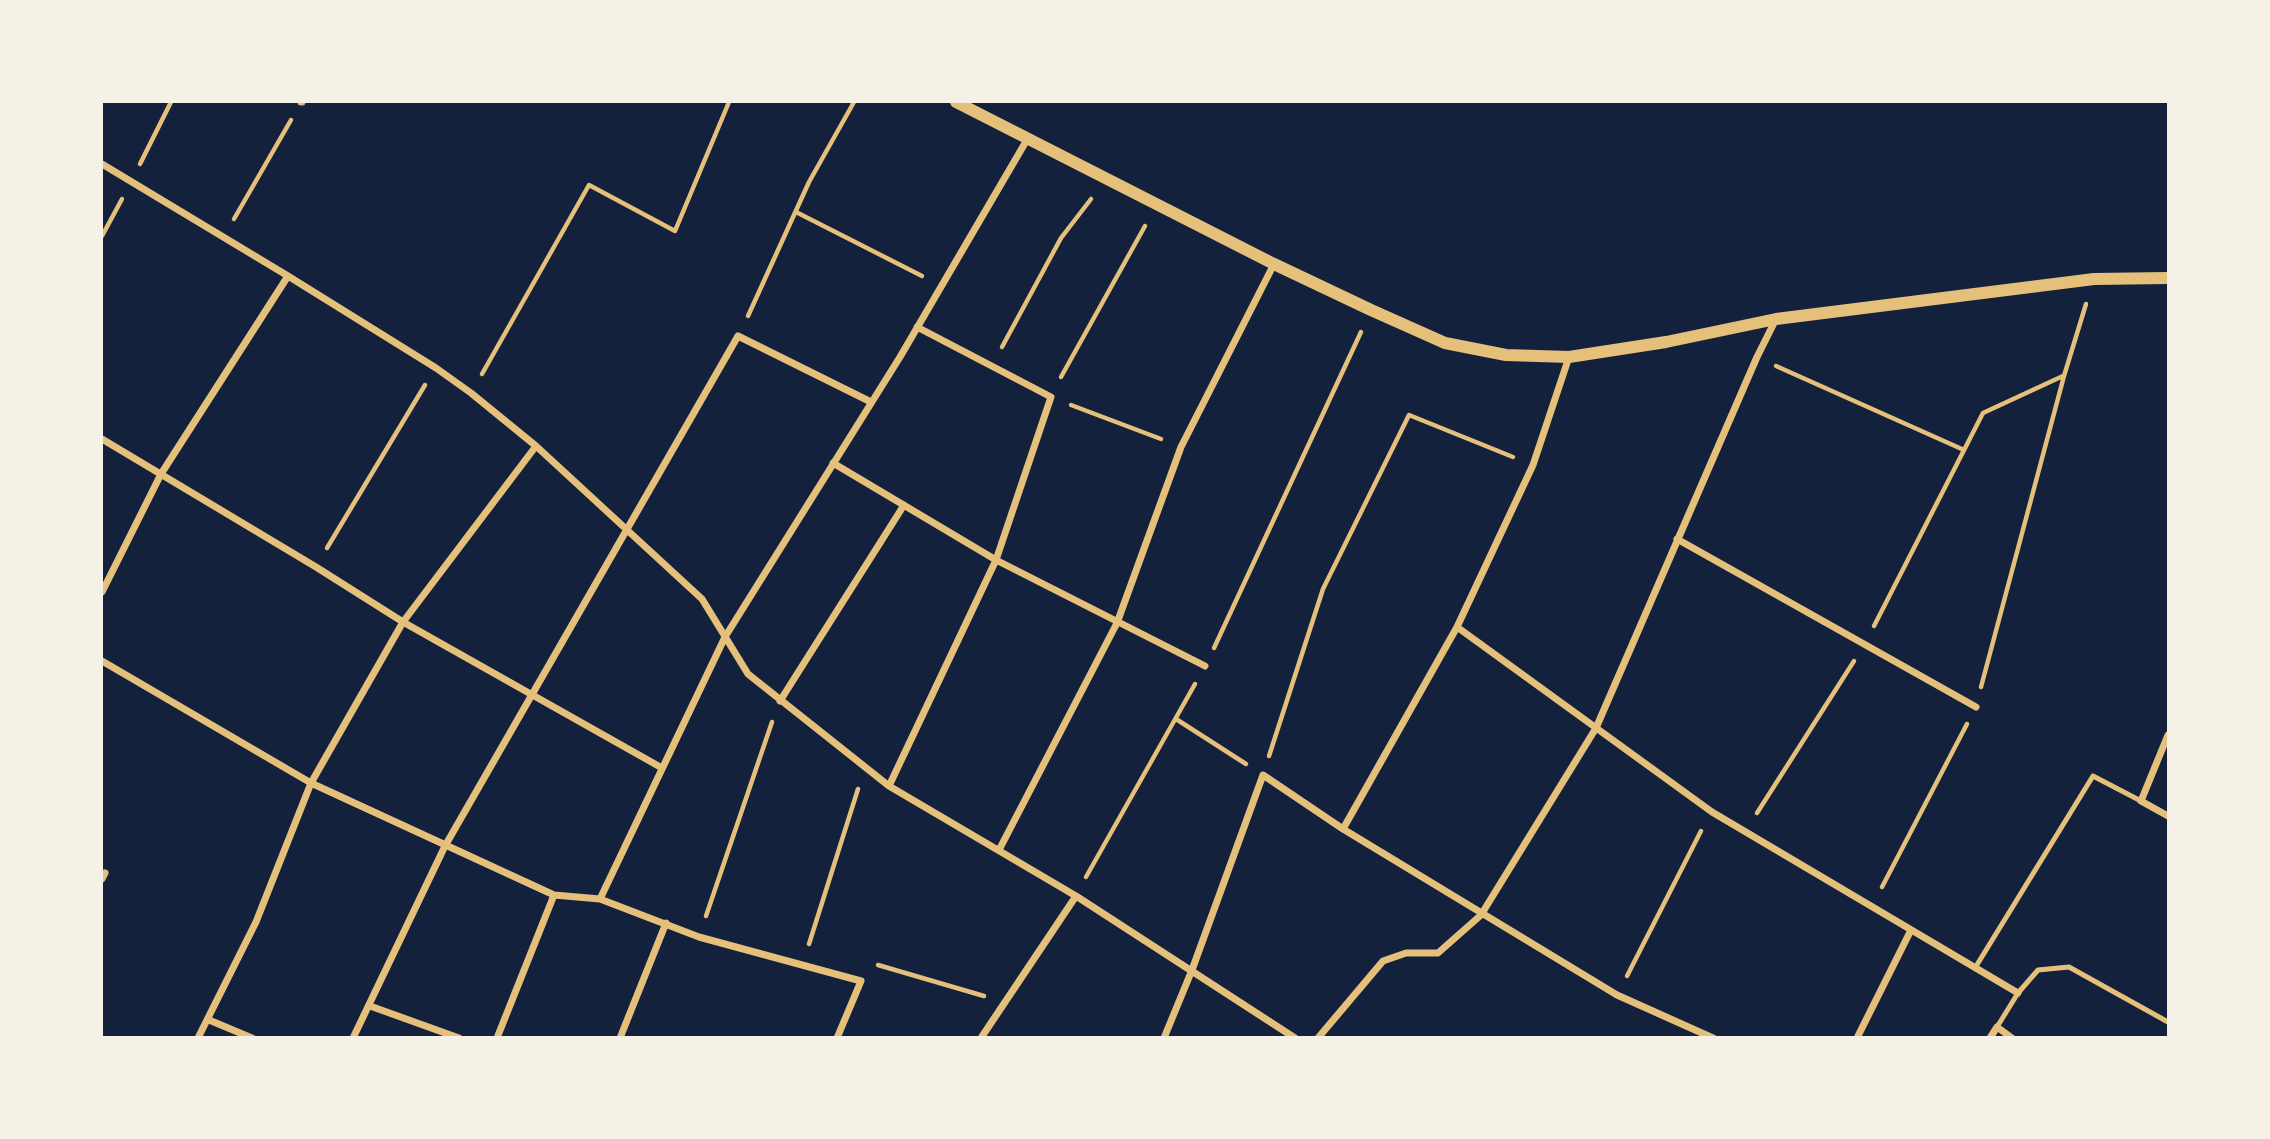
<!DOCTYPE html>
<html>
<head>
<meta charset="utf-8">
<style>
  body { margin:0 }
  #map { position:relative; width:2270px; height:1139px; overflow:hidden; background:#14213d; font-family:Mulish,sans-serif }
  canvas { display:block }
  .frame { position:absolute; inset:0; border:103px solid #f6f1e7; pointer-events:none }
</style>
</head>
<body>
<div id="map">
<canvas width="2270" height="1139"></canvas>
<div class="frame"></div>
</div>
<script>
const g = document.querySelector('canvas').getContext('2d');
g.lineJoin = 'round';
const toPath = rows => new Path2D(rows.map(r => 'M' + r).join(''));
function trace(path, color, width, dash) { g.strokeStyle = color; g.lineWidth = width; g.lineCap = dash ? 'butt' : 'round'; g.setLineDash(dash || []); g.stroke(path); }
trace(toPath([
  [140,164,171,102],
  [796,212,922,276],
  [234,219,291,120],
  [102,236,122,199],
  [748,316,809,182,854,102],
  [1002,347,1061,238,1091,199],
  [1776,366,1964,450],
  [482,374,589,185,675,231,729,102],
  [1061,377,1145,226],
  [1071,405,1161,439],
  [327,548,425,385],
  [1874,626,1983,413,2063,376],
  [1214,648,1361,332],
  [1981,687,2064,376,2086,304],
  [1176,719,1246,764],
  [1269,756,1323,589,1409,415,1513,457],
  [1757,813,1854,661],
  [1086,877,1195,684],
  [1882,887,1967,724],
  [706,916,772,722],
  [809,944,858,789],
  [878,965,984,996],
  [1627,976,1701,831]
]), '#e5c07b', 4.5);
trace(toPath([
  [1975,968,2093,776,2141,801],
  [1997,1027,2018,993,2038,970,2069,967,2168,1022]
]), '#e5c07b', 5);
trace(toPath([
  [301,102,302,102],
  [102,164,288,276,436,368,471,393,536,446,702,599,748,674,889,786,1076,896,1295,1038],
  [102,439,316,567,403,622,662,768],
  [833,463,996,560,1205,666],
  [1677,539,1976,707],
  [102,592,161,474,288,276],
  [1457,627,1712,812,2018,993],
  [102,661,311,783,554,895,600,899,699,937,861,981,837,1038],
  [780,701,904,505],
  [2168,735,2141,801,2168,816],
  [889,786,996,560,1051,397,917,327],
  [1343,829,1457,627,1533,465,1569,357],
  [999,850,1117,623,1181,447,1274,264],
  [102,879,105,873],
  [600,899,725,637,900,357,1028,138],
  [370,1006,459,1038],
  [209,1020,252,1038],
  [198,1038,256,922,311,783,403,622,536,446],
  [353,1038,445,846,738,336,871,402],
  [497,1038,554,895],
  [620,1038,666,923],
  [981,1038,1076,896],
  [1164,1038,1192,970,1263,775,1343,829,1617,995,1713,1038],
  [1318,1038,1383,961,1406,953,1438,953,1481,915,1596,728,1757,357,1776,319],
  [1857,1038,1911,930],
  [1990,1038,1997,1027,2012,1038]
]), '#e5c07b', 7);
trace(toPath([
  [956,102,1274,264,1371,310,1445,343,1506,355,1569,357,1666,342,1776,319,2094,279,2168,278]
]), '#e5c07b', 12);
</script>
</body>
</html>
